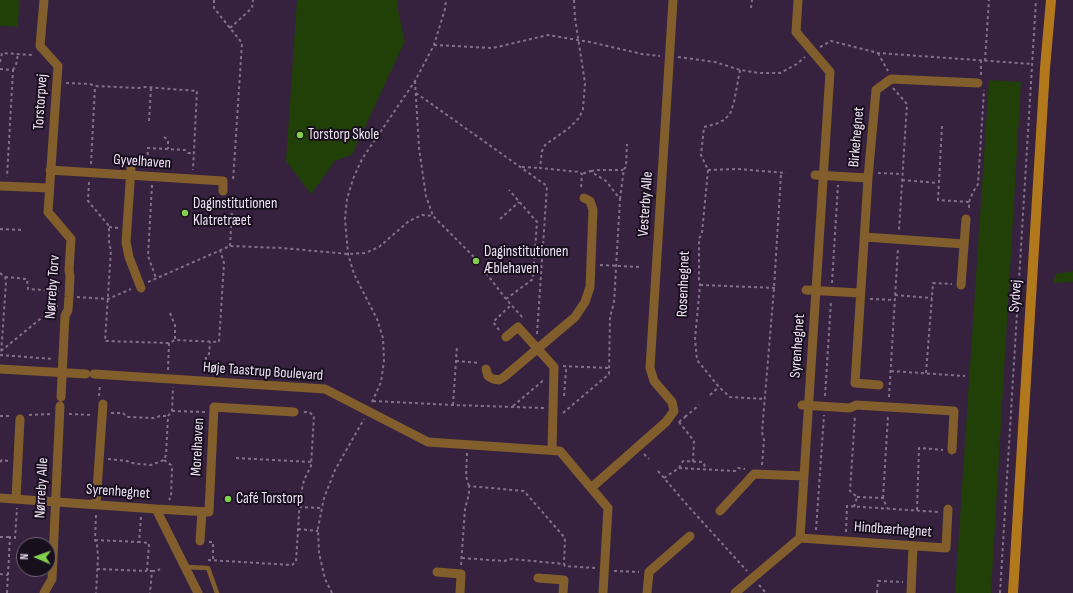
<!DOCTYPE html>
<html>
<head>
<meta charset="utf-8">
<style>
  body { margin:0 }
  #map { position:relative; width:1073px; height:593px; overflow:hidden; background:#36213f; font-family:"Sofia Sans Condensed",sans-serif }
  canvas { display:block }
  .north { position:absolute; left:16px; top:537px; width:40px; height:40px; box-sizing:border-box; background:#180f1d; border:1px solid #6e6474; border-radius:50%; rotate:272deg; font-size:11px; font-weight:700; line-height:16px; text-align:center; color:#f0e3f6 }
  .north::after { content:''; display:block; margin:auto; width:14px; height:18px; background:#83d04e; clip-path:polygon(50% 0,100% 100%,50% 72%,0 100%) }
</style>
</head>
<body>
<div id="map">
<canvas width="1073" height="593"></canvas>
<div class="north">N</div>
</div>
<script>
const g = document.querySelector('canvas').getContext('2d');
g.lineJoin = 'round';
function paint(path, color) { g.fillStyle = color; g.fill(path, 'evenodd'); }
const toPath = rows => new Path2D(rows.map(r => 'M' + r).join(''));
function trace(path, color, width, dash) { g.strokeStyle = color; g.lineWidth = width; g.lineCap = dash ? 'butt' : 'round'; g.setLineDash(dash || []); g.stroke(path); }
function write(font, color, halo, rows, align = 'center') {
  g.font = font + ' "Sofia Sans Condensed",sans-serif'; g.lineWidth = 4; g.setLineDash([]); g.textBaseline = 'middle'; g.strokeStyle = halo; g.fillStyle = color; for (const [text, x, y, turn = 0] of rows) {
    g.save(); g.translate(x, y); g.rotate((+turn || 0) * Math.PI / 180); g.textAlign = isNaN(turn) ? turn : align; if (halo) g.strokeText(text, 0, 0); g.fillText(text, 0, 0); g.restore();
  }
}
paint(toPath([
  [0,0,19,0,18,27,0,26],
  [297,0,398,0,397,6,405,41,352,155,335,161,311,194,286,161],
  [989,80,1021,82,991,593,955,593],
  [1073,271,1073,282,1053,283,1056,274]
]), '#204007');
trace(toPath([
  [214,0,214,8,242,43,233,181],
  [574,0,575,18,585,83,583,109,579,118,569,128,545,145,542,151,540,168,579,172,582,174,581,189],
  [751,8,752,0],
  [230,28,252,8,253,0],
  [434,45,493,48,548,35,590,42,642,54,660,56],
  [820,47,831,41,878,53,1032,64],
  [878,53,888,71],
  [678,57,715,62,740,70,759,73,780,73,797,64,805,57],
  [985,61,989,0],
  [0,62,2,53,32,55,32,52],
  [0,69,13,70,7,177],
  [13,70,16,65,18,54],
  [740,70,734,102,730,114,724,120,716,124,704,127,701,155,708,170,702,233,699,239,699,279,700,285,695,339,697,360,719,387,730,397,765,399],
  [981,75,981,60],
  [415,81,419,148,426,196,433,216],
  [66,83,90,84,95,86,138,88,145,87,197,91,193,170],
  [893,88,907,104,899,230],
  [416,93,547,186,537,334],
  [149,121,151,87],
  [942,126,938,200,969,202,969,211],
  [164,137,168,140,168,149],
  [91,164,95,86],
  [147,167,148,148,185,150,188,153,194,153],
  [522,167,540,168],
  [708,170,737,169,786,173],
  [591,171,596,170,623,170],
  [878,173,902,174],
  [902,180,938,183],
  [89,182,88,201,109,226,109,245,111,249,105,341,169,343],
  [152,185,148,256,156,278],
  [620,199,624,169,626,167,627,144],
  [969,202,973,192,978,184,984,90],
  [500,219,519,202],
  [109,227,118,228],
  [0,229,23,230],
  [230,246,233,193],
  [600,265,639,267],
  [0,273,5,277,6,282,1,355],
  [486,273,506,299,523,318],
  [5,277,27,279,28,289,61,291],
  [148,282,230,246,282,248,348,254,365,253,379,247,409,221,422,215,433,216,475,258],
  [832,283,838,185],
  [700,285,777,288],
  [895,295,932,298],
  [77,297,108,299,131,289],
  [506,299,533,279,537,222,509,190],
  [870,299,895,300],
  [170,313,175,325,175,340],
  [499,330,493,322,511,305],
  [1,351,56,306,58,306],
  [0,355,54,359],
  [456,361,479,363],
  [563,366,609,368],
  [168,370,169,343,175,340,219,342,224,263,220,250],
  [891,371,965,376],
  [205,372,206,357,209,354,210,342],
  [926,373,933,283,952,284],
  [710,395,719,387],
  [99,396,100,384],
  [564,396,566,370,564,367],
  [825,396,831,301],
  [889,397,898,248],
  [373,401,453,405,544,408],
  [372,402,381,382,384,361,383,338,377,319,354,274,348,254,345,219,347,199,353,179,362,159,415,81,434,45,445,9,446,0],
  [453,405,457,346],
  [513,406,545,379],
  [172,411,205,412],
  [111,413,123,413,127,417,154,418,160,416,167,416],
  [563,413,609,374,610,317,614,303,620,199,606,181,590,171,582,174],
  [69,414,93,415],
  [29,415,51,414],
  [0,416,11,416],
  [685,417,699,405],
  [679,422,685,417,682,415],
  [679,422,694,441,693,462],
  [467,453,466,476,469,486],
  [644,454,649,459],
  [236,458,311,462],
  [108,459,127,461,131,463,151,465,164,460,166,455,168,416,172,411,173,387],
  [164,460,171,465,172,468,171,497,169,500],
  [0,462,2,460,8,461],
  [762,465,764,440,762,432,774,288,781,174],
  [679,468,683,461,703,462,706,469],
  [658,471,688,506,747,571],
  [664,478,679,468,735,471,738,468,745,469],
  [857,497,883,498,887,508],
  [883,498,888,416],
  [299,507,322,508],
  [854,507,857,497,850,491,855,415],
  [917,510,919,448,943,450],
  [96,515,95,540,97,544,98,558,96,593],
  [141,517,139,542,149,543,147,571,152,571,150,593],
  [298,529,318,531],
  [816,530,824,415],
  [846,532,847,506,939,512],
  [0,537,10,537],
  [95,540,139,542],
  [209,542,213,542,213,559],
  [462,558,504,561,512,559,564,564,565,566,595,568],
  [208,560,292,565,296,562,300,498,304,480,311,466,314,416,309,412,303,412],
  [461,565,465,509,469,494,469,486,524,491,565,538,564,564],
  [97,569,147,571],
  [152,571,157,571,160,569],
  [614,571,639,572],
  [0,574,8,575],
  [759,585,766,593],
  [7,593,10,537,15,538,17,508],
  [332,593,325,579,319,553,318,528,324,498,335,470,364,419],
  [877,593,878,581,903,582],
  [1000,593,1036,0]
]), '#83718b', 2, [3, 3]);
trace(toPath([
  [186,567,208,568,217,593]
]), '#815e2b', 4.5);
trace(toPath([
  [44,0,40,46,58,66,48,212,71,239,69,270,70,276,69,297,68,310,65,316,61,397],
  [131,168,126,242,129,257,141,288],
  [50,170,223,181,223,191],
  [815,175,868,178],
  [0,186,49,188],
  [865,237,964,244],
  [961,285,966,219],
  [806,290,860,293],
  [506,337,518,327,554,367,552,450],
  [0,369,86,374],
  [486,369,488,376,493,379,499,380,504,377,575,317,585,302,590,287,593,210,590,201,584,198],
  [94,374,325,389,428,442,560,451,608,508,603,593],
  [879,385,855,383,868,178,876,90,891,79,978,83],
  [802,405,850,408,856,405,954,411,952,450],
  [591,488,666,422,674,411,672,402,654,381,650,368,673,0],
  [0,498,156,509,198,593],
  [16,499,20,419],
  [96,504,103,404],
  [156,509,209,512,214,407,294,412],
  [720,511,754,474,804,476],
  [800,538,946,548,948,509],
  [200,541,202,512],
  [437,572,461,574,460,593],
  [538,578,564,580,563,593],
  [44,593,52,579,60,406],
  [647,593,649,572,690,536],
  [735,593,800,538,830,72,796,32,798,0],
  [911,593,913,546]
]), '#815e2b', 9);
trace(toPath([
  [1013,593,1045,68,1051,0]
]), '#b1791b', 10);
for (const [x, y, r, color] of [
  [300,135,4,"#83d04e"],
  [185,213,4,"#83d04e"],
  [476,261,4,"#83d04e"],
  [228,499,4,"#83d04e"]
]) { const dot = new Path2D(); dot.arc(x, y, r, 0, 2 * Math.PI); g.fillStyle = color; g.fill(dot); trace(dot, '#180f1d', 1.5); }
write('15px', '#f0e3f6', '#180f1d', [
  ["Torstorpvej",41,102,-86],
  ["Birkehegnet",857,137,-85],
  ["Gyvelhaven",142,162,4],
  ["Vesterby Alle",646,204,-86],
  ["Rosenhegnet",684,284,-88],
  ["Nørreby Torv",53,287,-86],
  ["Sydvej",1016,296,-86],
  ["Syrenhegnet",798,346,-86],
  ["Høje Taastrup Boulevard",263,372,4],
  ["Morelhaven",198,447,-87],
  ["Nørreby Alle",42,488,-87],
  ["Syrenhegnet",118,492,4],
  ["Hindbærhegnet",893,530,4]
]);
write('15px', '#f0e3f6', '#180f1d', [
  ["Torstorp Skole",308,135],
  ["Daginstitutionen",193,204],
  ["Klatretræet",193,221],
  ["Daginstitutionen",484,252],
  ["Æblehaven",484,269],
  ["Café Torstorp",236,499]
], 'left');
</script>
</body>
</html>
